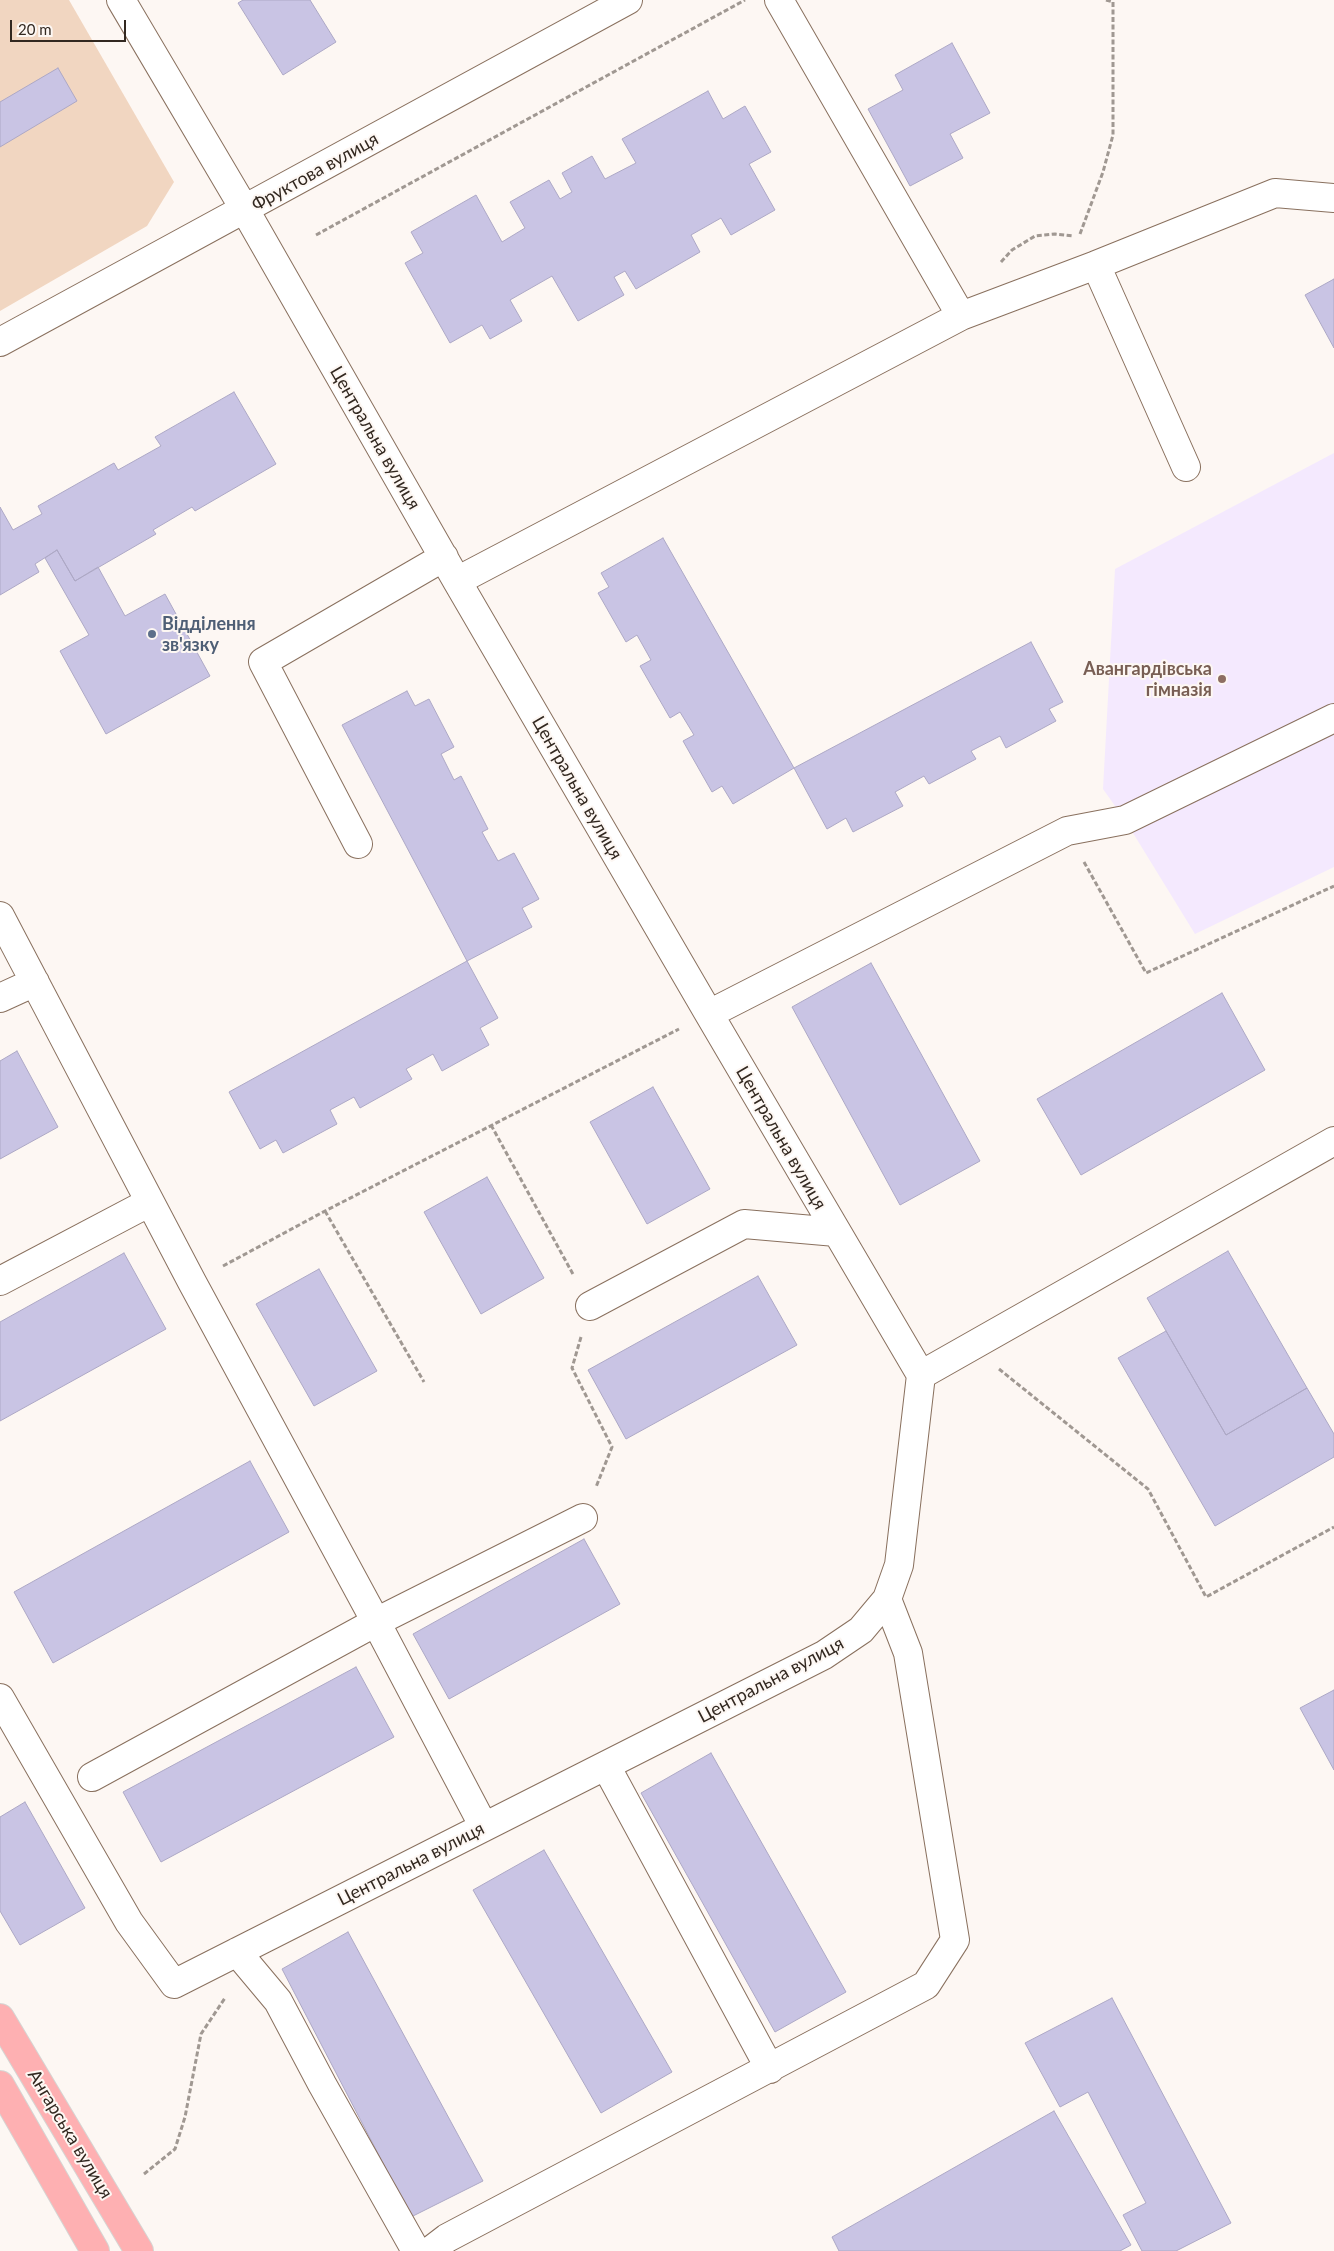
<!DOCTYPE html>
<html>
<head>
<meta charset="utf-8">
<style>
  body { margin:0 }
  #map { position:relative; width:1334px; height:2251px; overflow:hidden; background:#fdf7f3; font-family:Lato,sans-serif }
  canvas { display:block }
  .scale { position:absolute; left:10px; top:20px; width:116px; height:22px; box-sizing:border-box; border:2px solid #322820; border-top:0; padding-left:6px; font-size:15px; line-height:18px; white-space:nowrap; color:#322820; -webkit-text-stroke:4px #fdf7f3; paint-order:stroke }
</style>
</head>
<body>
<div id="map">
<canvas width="1334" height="2251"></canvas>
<div class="scale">20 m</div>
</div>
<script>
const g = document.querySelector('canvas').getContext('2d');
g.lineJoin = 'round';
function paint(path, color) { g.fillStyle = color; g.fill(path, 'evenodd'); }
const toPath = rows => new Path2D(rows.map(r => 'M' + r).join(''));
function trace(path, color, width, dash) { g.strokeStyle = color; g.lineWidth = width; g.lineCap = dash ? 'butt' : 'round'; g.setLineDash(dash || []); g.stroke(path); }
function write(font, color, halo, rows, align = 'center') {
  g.font = font + ' Lato,sans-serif'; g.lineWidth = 4; g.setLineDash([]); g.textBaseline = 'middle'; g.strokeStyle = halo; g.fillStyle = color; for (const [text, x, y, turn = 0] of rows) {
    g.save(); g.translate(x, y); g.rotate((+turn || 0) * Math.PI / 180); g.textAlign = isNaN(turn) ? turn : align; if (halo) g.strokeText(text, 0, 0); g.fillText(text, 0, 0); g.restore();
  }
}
paint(toPath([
  [1334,453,1334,867,1195,934,1125,820,1103,789,1115,569]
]), '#f4e9fe');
paint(toPath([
  [0,0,69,0,174,182,147,226,0,311]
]), '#f1d6c1');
const building = toPath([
  [243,0,310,0,336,42,283,75,238,3,243,0],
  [952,43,990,113,950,134,963,158,910,186,868,109,903,90,895,75,952,43],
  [58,68,77,101,0,147,0,102,58,68],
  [708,91,723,119,745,106,771,152,749,164,775,210,731,235,721,218,691,235,700,252,636,289,625,271,614,277,624,295,578,321,552,276,510,300,522,321,490,339,482,325,450,343,405,263,423,253,411,232,476,195,502,242,525,228,510,202,549,180,560,199,572,192,562,173,592,156,605,179,636,163,622,139,708,91],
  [1334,279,1334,348,1305,295,1334,279],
  [234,392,276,464,195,511,192,507,153,530,156,534,75,581,57,550,35,564,39,572,0,595,0,507,13,530,42,514,38,506,114,463,118,470,161,446,155,437,234,392],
  [663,538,794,768,733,804,722,786,712,792,683,741,694,735,680,712,670,718,640,666,651,660,637,635,626,642,598,593,609,587,601,573,663,538],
  [57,550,75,581,98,567,125,616,165,594,210,676,106,734,60,651,89,635,45,558,57,550],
  [1031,642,1063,702,1049,709,1056,721,1006,748,1000,736,971,751,976,759,929,784,924,776,895,792,903,806,853,832,846,818,827,829,794,768,1031,642],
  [407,691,415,706,429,699,454,747,441,754,454,780,461,776,488,829,482,832,498,861,514,853,539,899,522,908,532,927,467,961,342,725,407,691],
  [467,961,498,1018,480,1028,489,1045,442,1071,433,1054,406,1069,412,1079,360,1108,354,1097,330,1110,337,1124,283,1153,276,1140,260,1149,229,1092,467,961],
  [871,963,980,1161,900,1205,792,1007,871,963],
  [1222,993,1265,1070,1081,1175,1037,1099,1222,993],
  [17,1051,58,1127,0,1159,0,1061,17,1051],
  [653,1087,710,1189,647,1224,590,1122,653,1087],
  [487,1177,544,1278,481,1314,424,1212,487,1177],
  [1228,1251,1307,1388,1226,1435,1147,1298,1228,1251],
  [124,1253,166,1329,0,1421,0,1322,124,1253],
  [319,1269,377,1371,314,1406,256,1304,319,1269],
  [758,1276,797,1345,626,1439,588,1370,758,1276],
  [1166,1331,1226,1435,1307,1388,1334,1434,1334,1457,1215,1526,1118,1358,1166,1331],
  [250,1461,289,1532,53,1663,14,1592,250,1461],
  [584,1539,620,1604,449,1699,413,1634,584,1539],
  [356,1667,394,1737,161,1862,123,1792,356,1667],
  [1334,1690,1334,1770,1300,1708,1334,1690],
  [711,1753,846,1992,775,2032,641,1793,711,1753],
  [25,1802,85,1908,20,1945,0,1911,0,1817,25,1802],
  [544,1850,672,2072,601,2113,473,1890,544,1850],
  [348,1932,483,2181,411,2217,282,1969,348,1932],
  [1112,1998,1231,2223,1176,2251,1142,2251,1123,2215,1146,2203,1088,2092,1060,2107,1025,2043,1112,1998],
  [1054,2111,1131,2245,1120,2251,839,2251,832,2237,1054,2111]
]);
paint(building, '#c9c4e4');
trace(building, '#ada8c5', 1);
const minor = toPath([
  [779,0,961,316],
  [1096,265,1275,193,1334,198],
  [0,342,628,0],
  [457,581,961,316,1096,265,1186,467],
  [358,844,263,662,444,557],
  [0,916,192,1282,376,1622,484,1827],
  [0,998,35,982],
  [709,1014,1067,831,1125,820,1334,718],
  [0,1281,150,1202],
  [590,1306,744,1224,836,1232],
  [921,1375,1334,1141],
  [0,1698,129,1922,174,1984,824,1655,861,1630,887,1599,899,1565,921,1375,709,1014,457,581,245,210,121,0],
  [606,1766,770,2069],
  [92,1777,376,1622,583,1518],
  [237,1952,278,2001,322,2084,416,2251],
  [430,2251,447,2238,926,1985,955,1940,908,1653,887,1599]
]);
const major = toPath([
  [0,2018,139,2251],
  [0,2085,95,2251]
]);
trace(minor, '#89705e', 30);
trace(major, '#d6d4d2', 30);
trace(toPath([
  [1106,0,1113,2],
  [1080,234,1103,172,1113,135,1113,0],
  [316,235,745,0],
  [1001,262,1012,250,1035,236,1055,234,1073,236],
  [1084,862,1146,973,1334,886],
  [491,1125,574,1276],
  [325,1211,424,1382],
  [223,1266,325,1211,679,1029],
  [581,1337,572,1368,612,1447,596,1487],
  [999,1369,1148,1489,1206,1597,1334,1527],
  [144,2174,175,2149,185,2117,201,2034,225,1998]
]), '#a09892', 3, [5, 2.5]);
trace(minor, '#fff', 28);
trace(major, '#feb0b2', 28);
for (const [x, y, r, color] of [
  [152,634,5,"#5c6f8a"],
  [1222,679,5,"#8d6e63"]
]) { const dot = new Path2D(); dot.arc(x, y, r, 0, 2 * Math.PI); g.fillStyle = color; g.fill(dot); trace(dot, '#fdf7f3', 2); }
write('18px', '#322820', '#fdf7f3', [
  ["Фруктова вулиця",315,172,-29],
  ["Центральна вулиця",375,438,60],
  ["Центральна вулиця",577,788,60],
  ["Центральна вулиця",781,1138,60],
  ["Центральна вулиця",771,1680,-28],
  ["Центральна вулиця",411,1864,-27],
  ["Ангарська вулиця",70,2134,59]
]);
write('bold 18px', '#4e5e75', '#fdf7f3', [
  ["Відділення",162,624],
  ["зв'язку",162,645]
], 'left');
write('bold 18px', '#785e54', '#fdf7f3', [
  ["Авангардівська",1212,669],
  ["гімназія",1212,690]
], 'right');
</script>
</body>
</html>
